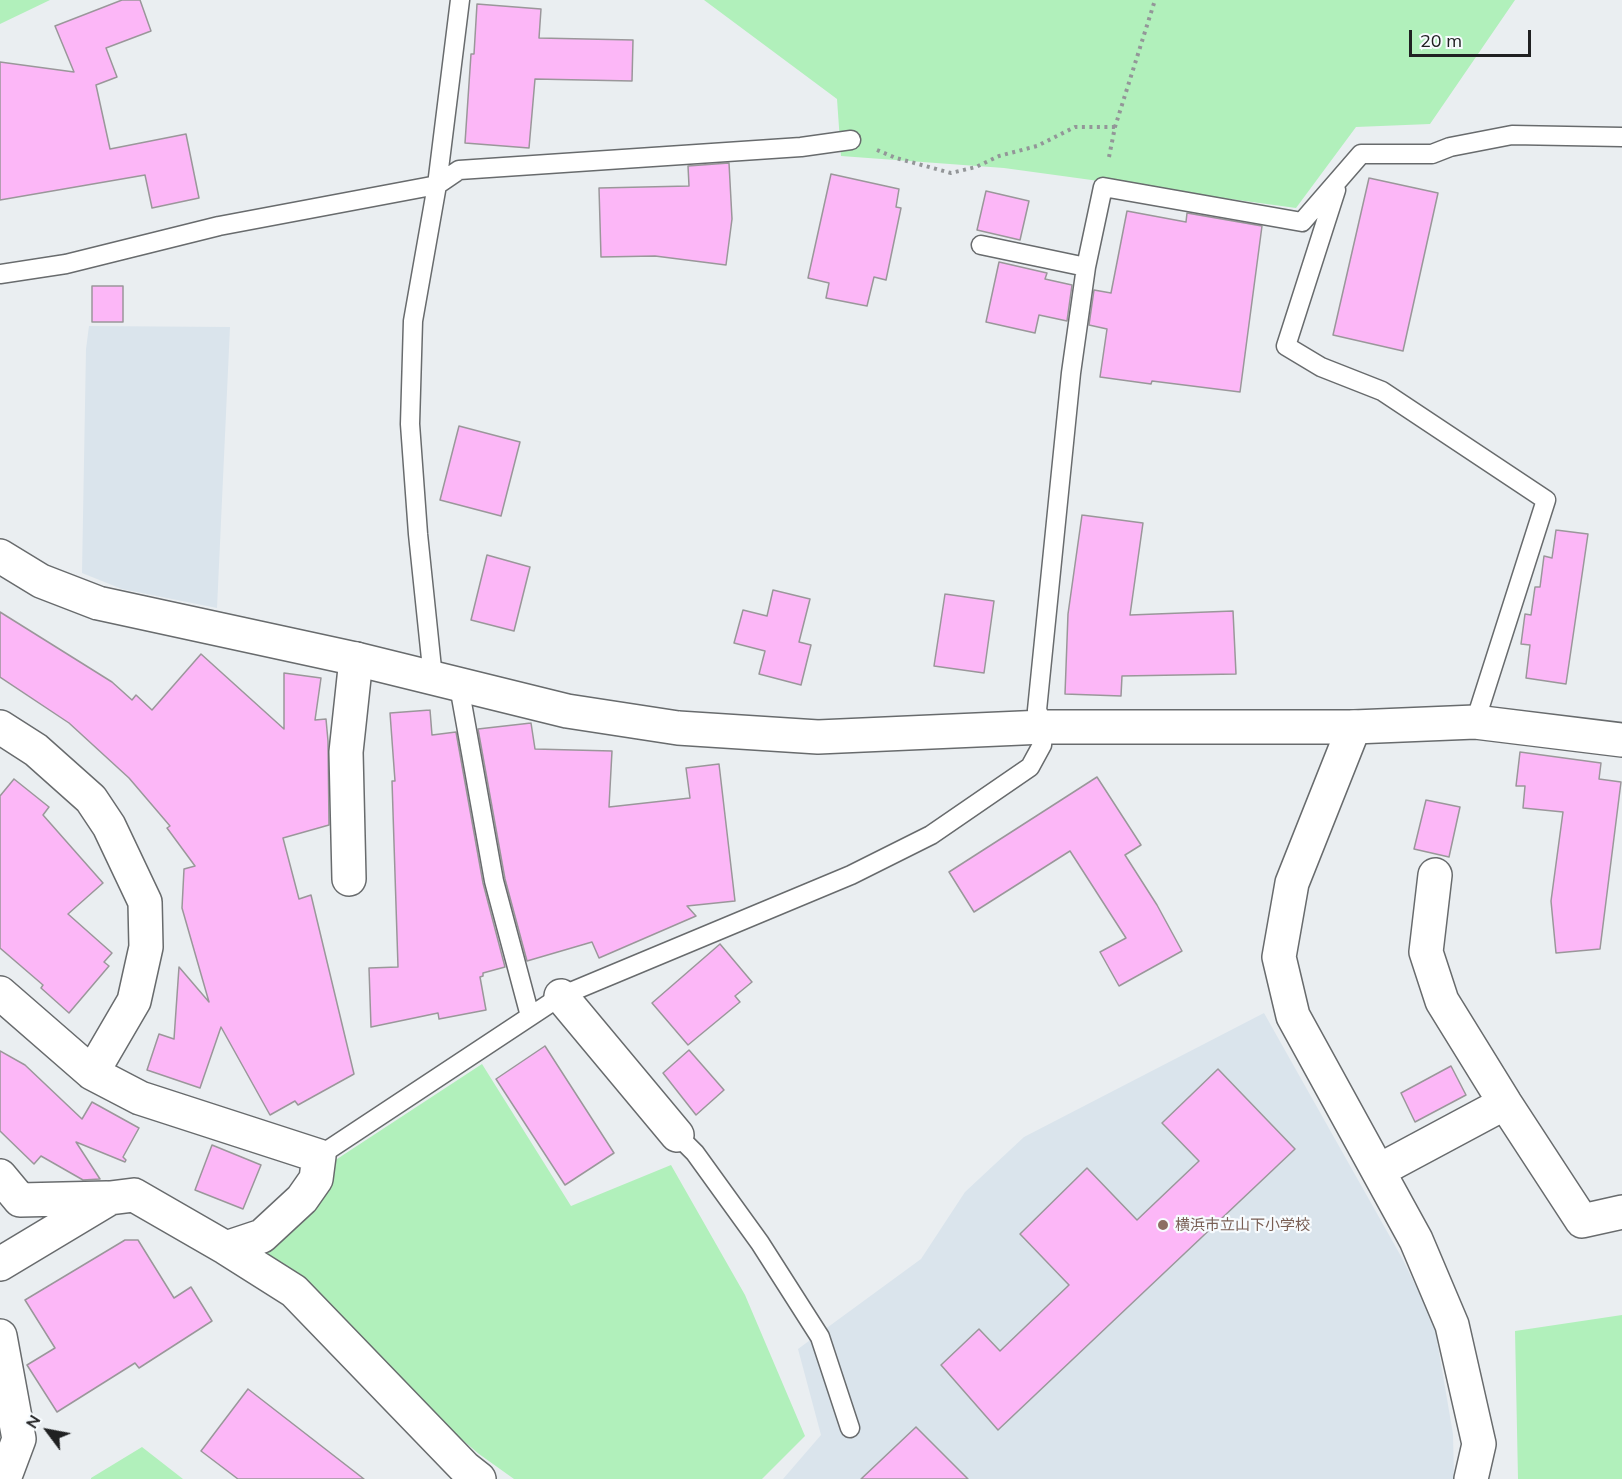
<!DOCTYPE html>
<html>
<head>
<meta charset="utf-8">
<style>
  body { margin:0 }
  #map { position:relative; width:1622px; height:1479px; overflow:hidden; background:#eaeef1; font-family:Mulish,sans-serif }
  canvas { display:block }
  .north { position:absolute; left:18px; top:1401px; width:60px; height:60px; -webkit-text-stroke:4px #f7fbfe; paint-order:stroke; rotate:302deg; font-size:16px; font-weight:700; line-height:24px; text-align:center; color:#202122 }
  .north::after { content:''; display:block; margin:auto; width:21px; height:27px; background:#202122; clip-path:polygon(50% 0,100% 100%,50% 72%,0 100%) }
  .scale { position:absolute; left:1409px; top:30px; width:122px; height:27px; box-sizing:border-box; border:3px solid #202122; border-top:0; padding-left:8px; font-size:18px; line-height:21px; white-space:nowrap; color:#202122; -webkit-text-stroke:4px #f7fbfe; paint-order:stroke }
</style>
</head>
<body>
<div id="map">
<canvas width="1622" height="1479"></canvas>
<div class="north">N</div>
<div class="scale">20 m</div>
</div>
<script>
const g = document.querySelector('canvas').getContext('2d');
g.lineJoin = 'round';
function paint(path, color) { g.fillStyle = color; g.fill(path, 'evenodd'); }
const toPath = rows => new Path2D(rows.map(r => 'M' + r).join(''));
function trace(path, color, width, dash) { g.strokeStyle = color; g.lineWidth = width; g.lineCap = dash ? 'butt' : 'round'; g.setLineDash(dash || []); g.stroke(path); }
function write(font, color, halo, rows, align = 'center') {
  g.font = font + ' Mulish,"Noto Sans JP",sans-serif'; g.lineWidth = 4.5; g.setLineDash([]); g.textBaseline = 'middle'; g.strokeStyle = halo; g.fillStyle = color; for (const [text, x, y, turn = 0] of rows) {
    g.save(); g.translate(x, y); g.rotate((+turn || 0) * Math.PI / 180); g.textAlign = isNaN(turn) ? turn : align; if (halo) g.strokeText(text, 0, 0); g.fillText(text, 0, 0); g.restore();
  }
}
paint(toPath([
  [89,326,230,327,217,608,122,589,82,573,86,349],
  [1264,1013,1402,1258,1434,1323,1453,1434,1454,1479,783,1479,821,1435,798,1349,921,1259,965,1192,1024,1137]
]), '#dae4ec');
paint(toPath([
  [0,0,50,0,0,24],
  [704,0,1515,0,1430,124,1356,127,1296,208,1004,168,841,156,837,99],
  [482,1064,571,1206,671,1165,745,1295,805,1436,762,1479,514,1479,479,1454,341,1337,259,1252,334,1161],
  [1622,1315,1622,1479,1518,1479,1515,1331],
  [142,1447,183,1479,91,1479,91,1478]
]), '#b1f0bb');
const building = toPath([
  [122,0,140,0,151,31,106,48,117,77,96,85,110,149,186,134,199,198,152,208,145,175,0,200,0,62,74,72,55,26,122,0],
  [477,4,541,9,539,38,633,40,632,81,535,79,529,148,465,143,471,54,474,54,477,4],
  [729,163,732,219,726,265,655,256,601,257,599,188,689,186,688,166,729,163],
  [831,174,899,189,896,207,901,208,886,280,874,277,867,306,826,298,829,283,808,278,831,174],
  [1369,178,1438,193,1403,351,1333,335,1369,178],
  [986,191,1029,201,1020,240,977,230,986,191],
  [1127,211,1186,222,1187,213,1262,226,1240,392,1152,381,1151,384,1100,377,1107,329,1089,325,1094,290,1111,293,1127,211],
  [999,262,1047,273,1045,279,1072,285,1067,321,1039,315,1035,333,986,322,999,262],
  [92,286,123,286,123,322,92,322,92,286],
  [459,426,520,442,501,516,440,500,459,426],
  [1082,515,1143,523,1130,615,1233,611,1236,674,1122,676,1121,696,1065,694,1068,614,1082,515],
  [1556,530,1588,534,1566,684,1526,678,1530,645,1521,644,1525,614,1531,615,1535,587,1540,587,1544,556,1552,558,1556,530],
  [487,555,530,567,514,631,471,620,487,555],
  [773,590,810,599,799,642,811,645,801,685,759,674,765,651,734,643,743,610,767,616,773,590],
  [945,594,994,601,984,673,934,666,945,594],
  [0,612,112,682,132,700,136,695,152,710,201,654,284,729,284,673,321,678,315,720,326,719,328,741,329,825,283,838,299,899,311,895,354,1074,298,1105,295,1101,270,1115,221,1027,200,1088,147,1070,159,1034,174,1039,179,967,209,1002,182,908,184,869,195,866,167,828,170,826,129,778,69,723,0,677,0,612],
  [430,710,432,735,456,732,483,883,505,967,483,973,483,976,480,977,486,1010,439,1019,438,1013,371,1027,369,968,398,967,392,781,395,781,390,713,430,710],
  [531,723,535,749,612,751,609,807,690,798,686,768,719,764,735,901,687,906,696,916,599,958,592,942,527,961,505,879,478,729,531,723],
  [1520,752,1601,763,1599,779,1621,782,1600,949,1556,953,1551,901,1563,812,1523,808,1525,786,1516,786,1520,752],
  [1097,777,1141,845,1125,855,1157,905,1182,951,1119,986,1100,952,1126,938,1070,851,974,912,949,872,1097,777],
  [14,779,49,807,43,815,103,883,68,914,112,953,104,962,109,966,69,1013,41,988,43,985,0,948,0,796,14,779],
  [1426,800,1460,807,1449,857,1414,849,1426,800],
  [720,944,752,982,735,996,740,1002,688,1045,652,1003,720,944],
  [545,1046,614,1153,565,1185,496,1079,545,1046],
  [689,1050,724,1090,696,1115,663,1073,689,1050],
  [0,1051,25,1065,82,1119,92,1102,139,1128,123,1157,126,1160,125,1162,76,1142,100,1179,83,1180,41,1156,34,1164,0,1131,0,1051],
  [1451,1066,1466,1095,1415,1122,1401,1093,1451,1066],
  [1218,1069,1295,1149,998,1430,941,1365,979,1329,1000,1351,1069,1285,1020,1234,1087,1168,1137,1220,1199,1161,1162,1123,1218,1069],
  [212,1145,261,1165,243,1209,195,1190,212,1145],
  [125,1240,138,1240,174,1298,191,1287,212,1321,139,1368,135,1363,57,1412,27,1365,55,1348,25,1300,125,1240],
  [248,1389,364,1479,238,1479,201,1451,248,1389],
  [916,1427,968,1479,861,1479,916,1427]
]);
paint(building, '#fcb7f7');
trace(building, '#9a979a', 1.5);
const service = toPath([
  [437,185,459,170,801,147,851,140],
  [437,185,460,0],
  [1336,190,1286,346,1321,367,1382,391,1546,500,1475,722],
  [981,245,1086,267],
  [0,274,66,264,219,226,437,185,413,321,410,424,418,534,433,678],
  [459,686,494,881,530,1016],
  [677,1135,695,1153,760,1243,820,1337,850,1428],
  [319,1156,561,996,851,875,931,835,1030,767,1042,745,1044,727,1037,710,1071,373,1086,267,1103,187,1302,222,1361,154,1432,154,1450,147,1512,135,1622,137]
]);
const minor = toPath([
  [0,727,36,750,91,799,109,826,145,902,146,947,134,1001,92,1073],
  [1354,727,1292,883,1279,957,1293,1016,1416,1240,1452,1325,1479,1444,1471,1479],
  [1435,875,1426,952,1442,1001,1505,1103,1582,1221,1622,1212],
  [349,879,346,752,356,659],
  [0,993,92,1073,140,1098,319,1156,316,1179,302,1199,262,1236,226,1248,134,1195,110,1198,0,1264],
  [561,996,677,1135],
  [1378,1171,1505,1103],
  [0,1176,20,1200,107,1198],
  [226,1248,294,1291,465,1468,479,1479],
  [0,1336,19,1439,4,1479]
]);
const tertiary = toPath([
  [0,556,41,581,98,603,356,659,567,711,678,728,818,737,1044,727,1354,727,1475,722,1622,740]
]);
trace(service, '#686b6d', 21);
trace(minor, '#686b6d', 36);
trace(tertiary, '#686b6d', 36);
trace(toPath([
  [877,150,896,158,951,173,976,167,999,156,1037,146,1075,127,1115,127],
  [1109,157,1115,127,1155,0]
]), '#939698', 4, [3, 4.5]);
trace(service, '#fff', 18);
trace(minor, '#fff', 33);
trace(tertiary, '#fff', 33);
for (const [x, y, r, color] of [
  [1163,1225,6,"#8d6e63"]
]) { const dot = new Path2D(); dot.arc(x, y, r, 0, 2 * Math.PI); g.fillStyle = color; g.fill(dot); trace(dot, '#f7fbfe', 2); }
write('15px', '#785e54', '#f7fbfe', [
  ["横浜市立山下小学校",1175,1225]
], 'left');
</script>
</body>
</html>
